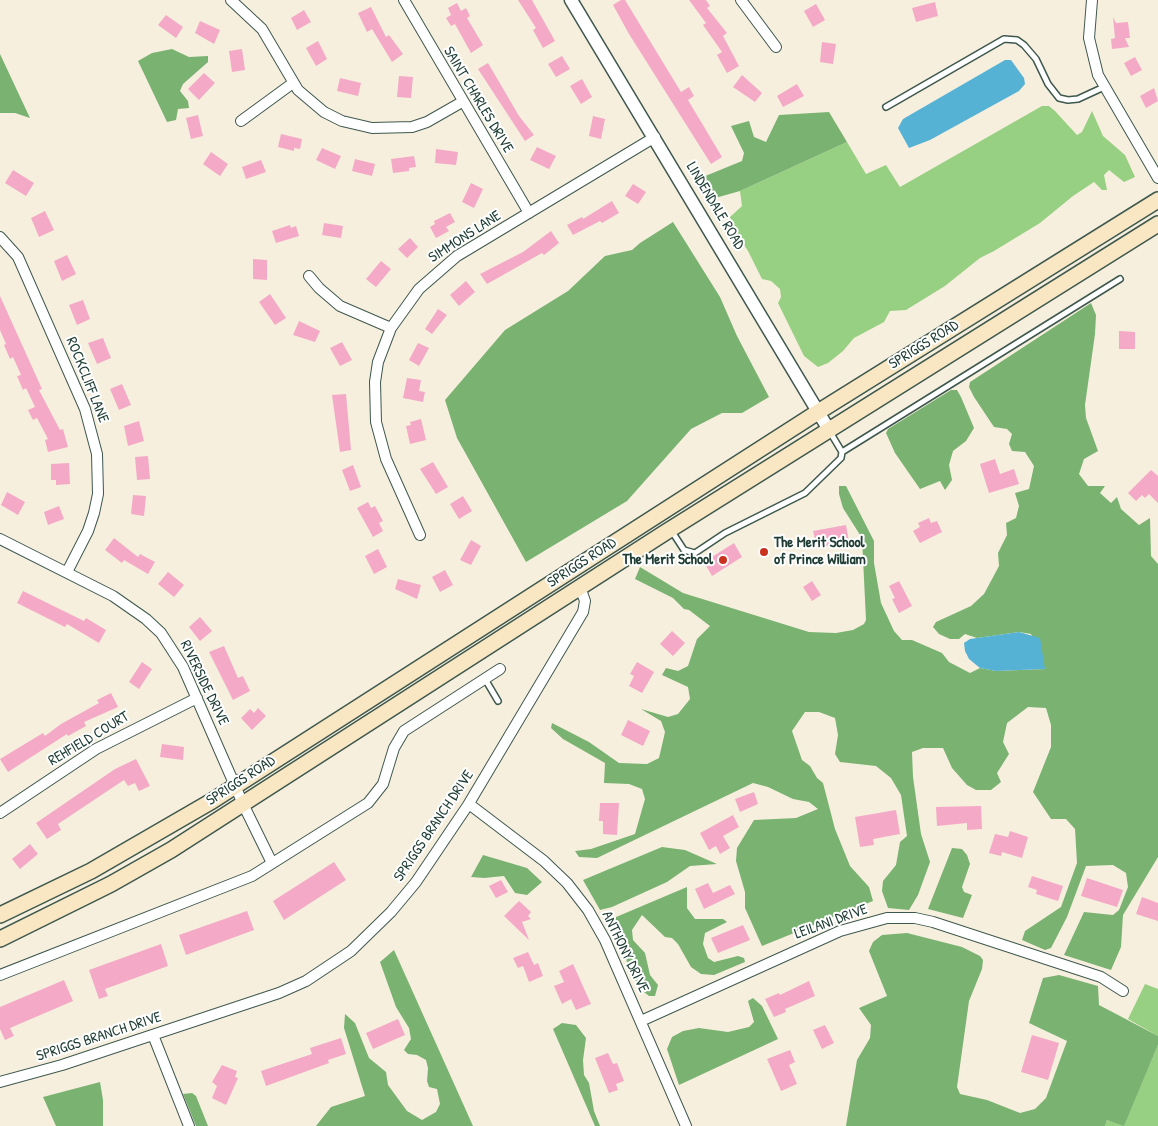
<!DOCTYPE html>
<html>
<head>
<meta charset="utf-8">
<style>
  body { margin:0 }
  canvas { display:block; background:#f6efde }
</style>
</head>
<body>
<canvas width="1158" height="1126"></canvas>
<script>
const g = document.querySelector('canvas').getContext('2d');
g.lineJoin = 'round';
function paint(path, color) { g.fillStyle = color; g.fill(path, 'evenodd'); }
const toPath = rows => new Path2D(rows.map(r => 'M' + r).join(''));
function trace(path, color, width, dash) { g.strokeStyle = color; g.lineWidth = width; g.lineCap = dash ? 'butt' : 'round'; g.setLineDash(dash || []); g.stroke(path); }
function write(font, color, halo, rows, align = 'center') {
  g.font = font + ' "Patrick Hand",sans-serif'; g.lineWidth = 4; g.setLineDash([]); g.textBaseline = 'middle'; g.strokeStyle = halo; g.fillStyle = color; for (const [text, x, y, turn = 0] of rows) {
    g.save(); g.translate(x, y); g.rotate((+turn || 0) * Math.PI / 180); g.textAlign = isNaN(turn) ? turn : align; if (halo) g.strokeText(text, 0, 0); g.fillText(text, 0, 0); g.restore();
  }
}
paint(toPath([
  [1042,106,1049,106,1055,111,1077,135,1082,132,1092,111,1103,136,1125,155,1135,177,1124,182,1109,170,1104,175,1107,190,1102,190,1094,182,1073,196,1040,223,994,251,980,258,945,286,906,310,890,311,884,322,854,338,843,351,828,363,818,367,804,356,778,303,781,297,780,289,771,281,762,279,748,251,737,234,730,217,742,206,740,191,847,142,866,174,886,165,900,187],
  [1145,984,1158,989,1158,1036,1128,1019],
  [1158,1045,1158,1126,1105,1126,1107,1120,1124,1125]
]), '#98d083');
paint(toPath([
  [172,49,189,57,208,56,208,62,183,84,180,91,188,101,189,108,178,109,176,120,167,122,138,61,152,53],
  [0,54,30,118,15,113,0,113],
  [829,112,847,142,740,191,708,200,698,179,742,161,744,153,731,126,749,121,754,137,766,142,779,115],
  [673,222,720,297,737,336,769,397,742,413,722,413,691,429,627,501,526,562,457,438,445,400,505,330,568,291,605,256,632,250,640,243],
  [1091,303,1096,315,1095,334,1085,405,1086,418,1098,451,1084,459,1079,474,1088,486,1105,486,1100,493,1111,503,1117,497,1121,509,1139,525,1150,518,1151,556,1158,564,1158,857,1123,915,1121,947,1111,970,1064,955,1084,912,1113,915,1119,910,1128,887,1126,873,1113,865,1086,866,1067,917,1051,948,1045,950,1022,940,1025,931,1061,907,1077,863,1075,829,1066,819,1051,819,1033,792,1051,747,1051,725,1046,708,1028,707,1007,723,1003,742,1009,754,997,773,1001,782,991,790,976,790,967,785,952,768,943,748,923,748,912,752,913,777,921,834,930,862,918,895,909,910,888,908,882,891,883,881,896,865,900,842,907,836,901,795,891,778,876,766,840,762,835,754,838,735,835,718,819,712,805,712,792,731,802,760,810,766,817,778,823,783,835,829,850,866,869,887,873,901,762,946,745,908,745,892,736,861,737,848,754,820,796,818,818,809,809,802,793,799,768,787,753,783,597,858,579,857,575,851,591,849,635,834,645,799,642,789,629,784,604,783,605,763,563,739,551,728,552,723,589,742,619,763,647,764,659,758,665,732,661,721,641,709,668,717,678,714,690,699,688,687,662,675,666,668,678,671,688,666,697,639,710,626,689,610,684,609,673,598,635,579,640,567,683,593,809,632,836,633,853,630,864,624,866,620,862,538,843,508,839,494,839,486,846,486,874,541,874,563,881,603,894,631,902,640,912,640,942,653,949,662,970,673,980,668,996,671,1045,669,1031,634,1019,632,977,638,965,634,959,639,950,639,939,634,933,627,936,622,971,606,984,594,999,566,998,553,1007,535,1006,523,1016,518,1019,506,1015,493,1029,489,1034,466,1025,452,1012,451,1009,444,1012,434,1007,429,994,427,974,397,969,387,970,382],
  [951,390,957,390,961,397,974,428,966,441,953,451,949,465,952,480,945,490,940,481,920,489,895,453,886,433,888,429],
  [662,847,685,850,717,864,690,866,667,882,612,907,600,910,583,880],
  [952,848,962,849,967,855,970,864,962,887,964,892,972,895,963,918,928,909],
  [483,855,527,868,542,882,527,895,515,893,504,876,484,878,471,877],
  [687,887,687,908,695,919,723,919,727,922,705,933,703,944,708,958,714,962,738,956,744,958,745,962,714,975,701,974,691,967,678,944,672,938,665,937,642,915,632,930,633,940,645,953,650,975,658,985,655,996,649,996,639,988,627,962,619,934,609,920],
  [907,933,962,947,980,956,983,960,982,969,969,1001,957,1087,960,1094,987,1100,1020,1113,1035,1109,1046,1098,1067,1041,1029,1023,1043,978,1059,975,1098,986,1099,1005,1158,1036,1158,1045,1124,1126,1107,1120,1105,1126,846,1126,857,1060,870,1038,871,1025,859,1008,887,996,869,951,873,942,882,935],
  [394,950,473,1126,316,1126,331,1107,365,1096,344,1028,345,1014,355,1023,369,1058,386,1072,388,1085,407,1111,422,1120,436,1112,440,1104,437,1089,429,1087,427,1081,428,1068,426,1060,417,1055,408,1054,404,1050,411,1039,409,1028,396,1007,380,962],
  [753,998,762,1006,778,1039,679,1085,667,1049,672,1037,683,1031,699,1028,728,1032,749,1027,754,1022,748,1001],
  [562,1023,576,1025,586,1038,583,1060,584,1075,589,1083,594,1111,600,1126,595,1126,553,1029],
  [100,1082,103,1100,103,1126,56,1126,43,1097],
  [192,1093,196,1096,208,1126,196,1126,183,1094]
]), '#7ab271');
paint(toPath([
  [1005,60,1011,60,1024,78,1025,84,1019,91,930,140,909,148,898,128,903,119],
  [1019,632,1040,638,1045,669,996,671,980,668,969,659,965,651,964,643,970,639]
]), '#56b2d4');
paint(toPath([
  [518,0,532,0,555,41,543,48,533,30,536,28],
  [621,0,625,0,681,92,689,87,694,96,688,100,722,157,711,164,629,34,613,5],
  [689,0,706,0,710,6,707,8,727,33,723,36,739,66,727,73,717,55,722,52,703,25,706,23],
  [935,2,938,16,916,22,912,8],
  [457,3,461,11,466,8,470,16,467,18,483,45,471,53,455,24,451,26,446,18,451,15,448,8],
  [816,4,825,20,813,27,804,11],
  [371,7,386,37,389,35,403,54,392,62,372,29,367,32,358,13],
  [304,10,311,22,297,30,291,18],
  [166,15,183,27,176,38,158,25],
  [1113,17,1116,23,1128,22,1130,38,1125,38,1129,47,1112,49,1111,39,1115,38],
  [200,21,220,30,214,44,195,33],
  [318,41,327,59,316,66,306,48],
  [822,42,836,44,833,64,820,62],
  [242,49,245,70,232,72,229,51],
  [562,56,570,69,556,77,548,64],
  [1135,57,1142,70,1131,76,1124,63],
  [488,63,519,116,534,135,525,141,478,69],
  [204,73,215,83,199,100,188,89],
  [742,75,762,93,755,102,733,87],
  [399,76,413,77,411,98,397,97],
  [340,78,361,83,358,96,337,91],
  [582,79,592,97,581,104,570,86],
  [797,84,804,96,783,107,777,96],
  [1154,88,1158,101,1146,108,1140,96],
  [198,115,203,136,191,139,186,118],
  [593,116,605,119,601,139,589,136],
  [281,134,302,139,300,149,294,148,294,151,278,147],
  [537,147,556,156,549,169,530,160],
  [322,148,341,156,335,169,316,160],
  [436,149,458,152,456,165,435,163],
  [211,152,228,164,220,176,203,164],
  [414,156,416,167,409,168,409,171,393,173,391,159],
  [355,159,375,164,372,176,352,171],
  [261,160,266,172,246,179,242,167],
  [13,170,34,183,26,196,5,183],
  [471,183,483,189,474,208,462,202],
  [633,184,646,192,638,204,625,196],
  [612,201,619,213,602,223,600,221,573,235,567,225,582,217,583,219],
  [45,211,54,230,39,237,31,218],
  [450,213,455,222,446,227,449,231,436,238,430,227,435,224,434,221],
  [324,223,343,226,341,238,322,235],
  [290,225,291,228,296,226,299,236,276,243,272,231],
  [551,231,559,243,544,255,542,253,487,284,480,274,523,252],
  [410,238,418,247,407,258,398,249],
  [67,255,76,274,62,281,54,261],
  [253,259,267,260,267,280,253,279],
  [381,261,391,269,376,287,366,279],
  [466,281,475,292,459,306,450,295],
  [270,294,286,318,275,325,259,302],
  [0,296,42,389,39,390,60,430,63,429,68,447,48,452,45,440,48,439,37,418,33,420,28,410,35,407,26,388,23,390,17,376,21,375,13,357,10,359,4,345,6,344,0,330],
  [83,300,90,319,77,325,69,305],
  [438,309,447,315,432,334,425,329],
  [299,321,320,331,315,342,293,335],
  [1119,331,1135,332,1135,349,1119,349],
  [103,338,111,358,97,364,88,343],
  [342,342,352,360,340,366,330,348],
  [418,343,429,348,419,366,409,360],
  [407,378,421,380,419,391,425,392,423,402,403,398],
  [122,384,131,405,119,410,110,389],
  [346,394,351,450,340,452,332,395],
  [421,419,426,440,410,444,406,426,411,425,410,422],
  [139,421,144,441,128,446,124,426],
  [148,456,150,479,137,480,135,457],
  [995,459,1000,474,1014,469,1019,484,989,493,980,464],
  [433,462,448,487,436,494,420,469],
  [69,463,70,484,56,485,56,480,51,480,51,464],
  [353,465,361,487,350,491,342,470],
  [1151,470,1158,476,1158,503,1149,494,1145,498,1142,495,1136,501,1128,493],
  [7,492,25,502,18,515,1,505],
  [133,495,146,496,144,516,131,514],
  [463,496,472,511,459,519,450,504],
  [368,502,371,508,375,506,383,521,379,523,383,531,373,537,357,508],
  [59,506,64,519,48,525,44,512],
  [929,518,931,523,937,521,942,532,920,543,913,531,920,527,918,523],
  [846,525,849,542,817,548,813,531],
  [114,538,138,557,140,554,155,562,148,574,124,560,122,563,105,550],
  [471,540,481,546,471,565,460,560],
  [734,543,742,557,712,576,704,562],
  [378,549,387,567,374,574,365,556],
  [445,570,453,585,440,592,432,577],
  [168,572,184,585,174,597,158,584],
  [398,579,421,585,417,599,395,589],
  [812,581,821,595,812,601,803,587],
  [899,581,912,606,899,613,892,599,895,598,889,586],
  [23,591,84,621,86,618,106,630,99,643,67,624,65,627,17,603],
  [200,617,212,631,200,641,189,627],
  [672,631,685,643,673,656,660,644],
  [224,646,238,678,243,676,250,691,233,700,209,652],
  [142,662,152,669,139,689,129,682],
  [637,662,654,672,642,693,629,686,634,676,630,674],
  [111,693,118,707,84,722,86,726,68,736,67,734,8,772,0,759,43,733,45,736,61,724,99,703,97,700],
  [258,708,266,716,252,730,241,718,250,709,254,713],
  [628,720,650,731,643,746,621,735],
  [162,744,184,747,183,760,160,757],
  [136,759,150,786,139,791,135,783,128,786,124,780,58,824,61,830,47,839,36,823,115,769],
  [754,792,758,804,740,812,735,799],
  [600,803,619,803,617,835,603,834,603,821,599,821],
  [981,806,982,829,967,830,967,823,937,826,936,807],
  [896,810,900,834,873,839,874,845,860,847,855,817],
  [733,815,739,827,723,836,730,848,720,854,716,846,709,850,700,833],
  [1010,831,1028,837,1022,858,1002,852,1001,856,989,853,995,834,1008,837],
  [30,844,38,854,20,869,12,859],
  [334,862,346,880,284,920,273,901],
  [1032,876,1063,886,1058,901,1036,894,1037,890,1028,887],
  [1087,878,1123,890,1117,907,1081,896],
  [501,880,508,892,496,898,489,886],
  [708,883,713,893,730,885,735,894,704,909,695,889],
  [1142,897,1158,903,1158,921,1136,914],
  [519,901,531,912,528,916,531,919,522,922,529,940,504,916],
  [247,911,254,930,186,955,179,935],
  [743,925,750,940,718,953,711,938],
  [161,944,168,966,105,989,108,996,99,999,89,970],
  [528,952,534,965,538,963,543,976,529,982,523,966,518,968,513,958],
  [573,964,591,1004,576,1010,571,999,562,1004,554,986,564,982,559,971],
  [64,980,73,1001,10,1028,14,1036,5,1040,0,1029,0,1007],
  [809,981,815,996,785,1009,786,1012,774,1017,765,999,779,993,780,995],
  [398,1019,405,1035,373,1049,366,1033],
  [825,1025,834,1043,822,1049,813,1030],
  [1032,1035,1059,1043,1048,1080,1021,1072],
  [341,1038,346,1054,328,1060,329,1063,266,1086,261,1071,312,1054,310,1048],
  [790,1050,795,1062,789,1065,797,1084,781,1091,767,1059],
  [608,1053,613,1064,617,1063,624,1081,616,1084,618,1090,609,1093,595,1058],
  [222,1065,237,1071,235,1077,238,1078,226,1105,212,1098,217,1086,212,1082]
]), '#f4aac6');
const service = toPath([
  [886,107,1004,39,1017,40,1024,45,1036,59,1048,84,1059,98,1068,100,1078,99,1104,87],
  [830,432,842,452,1120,279],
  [671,530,684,550,695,553,725,533,805,493,841,458,842,452],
  [485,679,498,701]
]);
const minor = toPath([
  [231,0,262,29,298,90,324,112,342,121,372,128,412,127,427,122,462,102],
  [404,0,529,213],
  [741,0,776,47],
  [1092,0,1089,38,1098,75,1158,178],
  [241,121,293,83],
  [0,237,18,257,85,409,97,454,98,494,94,513,88,531,67,572],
  [309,276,319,288,340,306,391,328],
  [420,535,386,459,376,422,375,382,378,362,391,328,419,289,457,256,655,137],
  [0,539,113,596,146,619,161,633,183,667,243,804,272,863],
  [469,804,544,861,567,883,588,910,605,940,686,1126],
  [0,813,96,749,197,698],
  [0,975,252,876,368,803,383,784,394,748,404,731,500,669],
  [641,1021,840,931,887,918,915,918,933,922,1101,977,1123,991],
  [153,1035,189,1126],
  [0,1082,62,1065,279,993,306,981,351,951,391,912,416,882,468,805,583,612,585,601,580,587]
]);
const tertiary = toPath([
  [571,0,829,430]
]);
const secondary = toPath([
  [0,915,91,871,212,801,818,412,1158,200],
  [0,939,111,884,171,850,666,532,1158,224]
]);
trace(service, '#3f584e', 8);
trace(minor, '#3f584e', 12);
trace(tertiary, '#3f584e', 15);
trace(secondary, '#3f584e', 18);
trace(service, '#fff', 5);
trace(minor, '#fff', 10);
trace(tertiary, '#fff', 12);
trace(secondary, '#f9e7c3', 15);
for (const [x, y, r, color] of [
  [764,552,5,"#c8321e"],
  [723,560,5,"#c8321e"]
]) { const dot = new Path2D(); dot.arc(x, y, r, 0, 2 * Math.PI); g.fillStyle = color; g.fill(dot); trace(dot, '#fff', 2); }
write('15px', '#1f3d34', '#fff', [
  ["SAINT CHARLES DRIVE",478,100,59],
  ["LINDENDALE ROAD",715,206,59],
  ["SIMMONS LANE",465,237,-33],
  ["SPRIGGS ROAD",924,345,-32],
  ["ROCKCLIFF LANE",87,380,68],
  ["SPRIGGS ROAD",582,563,-33],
  ["RIVERSIDE DRIVE",204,683,64],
  ["REHFIELD COURT",89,739,-31],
  ["SPRIGGS ROAD",241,781,-33],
  ["SPRIGGS BRANCH DRIVE",434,826,-56],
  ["LEILANI DRIVE",831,922,-20],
  ["ANTHONY DRIVE",625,952,64],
  ["SPRIGGS BRANCH DRIVE",99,1037,-18]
]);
write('bold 15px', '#1f3d34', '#fff', [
  ["The Merit School",774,543],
  ["of Prince William",774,560],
  ["The Merit School",713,560,"right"]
], 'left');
</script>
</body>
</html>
